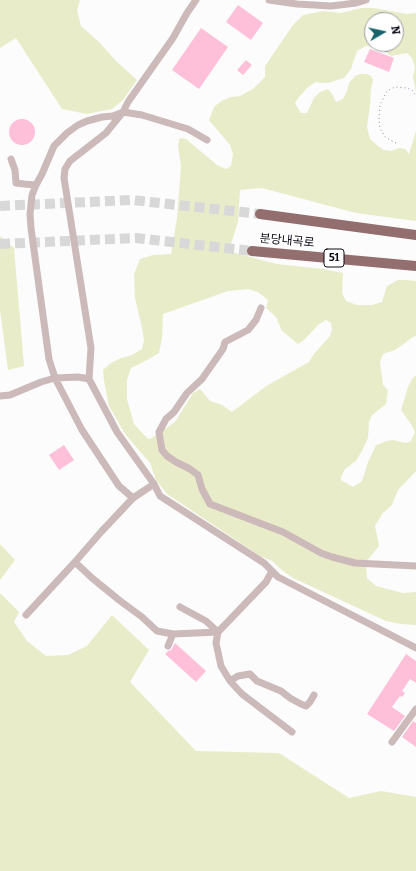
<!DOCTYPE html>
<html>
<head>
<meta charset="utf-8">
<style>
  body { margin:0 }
  #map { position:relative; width:416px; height:871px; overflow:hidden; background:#fcfcfc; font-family:Bitter,serif }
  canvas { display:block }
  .north { position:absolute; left:364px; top:12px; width:40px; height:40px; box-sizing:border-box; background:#fff; border:1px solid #9e9da1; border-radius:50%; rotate:81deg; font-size:11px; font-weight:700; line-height:16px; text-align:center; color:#0c0a15 }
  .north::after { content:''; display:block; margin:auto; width:14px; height:18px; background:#16646b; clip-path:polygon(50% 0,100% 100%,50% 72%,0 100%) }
</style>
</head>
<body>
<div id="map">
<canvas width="416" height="871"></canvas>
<div class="north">N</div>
</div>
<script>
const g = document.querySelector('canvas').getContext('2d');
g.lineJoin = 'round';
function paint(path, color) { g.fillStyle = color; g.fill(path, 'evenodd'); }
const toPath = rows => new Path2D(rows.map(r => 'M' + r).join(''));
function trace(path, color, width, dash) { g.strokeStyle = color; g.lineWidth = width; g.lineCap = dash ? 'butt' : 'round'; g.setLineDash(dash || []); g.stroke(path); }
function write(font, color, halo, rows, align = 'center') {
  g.font = font + ' Bitter,"Noto Sans KR",serif'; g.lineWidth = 3.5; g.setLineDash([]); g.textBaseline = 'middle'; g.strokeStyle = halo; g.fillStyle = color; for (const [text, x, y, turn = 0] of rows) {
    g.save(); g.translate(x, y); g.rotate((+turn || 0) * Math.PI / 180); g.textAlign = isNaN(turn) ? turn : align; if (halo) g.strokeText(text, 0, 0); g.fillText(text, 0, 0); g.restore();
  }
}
paint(toPath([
  [0,0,80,0,77,10,81,26,99,42,117,62,137,80,123,100,112,109,87,114,62,109,16,38,0,48],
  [361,8,374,8,407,14,416,13,416,92,413,77,415,67,412,58,407,53,391,56,379,48,366,46,357,51,351,69,344,78,328,83,322,83,316,82,308,87,299,97,295,103,301,113,307,113,314,98,320,92,328,89,332,94,336,102,343,99,347,91,349,83,355,76,360,74,366,74,371,76,373,80,371,89,370,105,367,127,370,139,378,146,384,150,391,151,399,148,405,149,409,154,416,131,416,221,356,213,262,188,240,190,238,222,229,250,235,253,277,264,323,269,343,273,342,293,346,301,357,305,372,305,382,302,387,286,398,280,407,280,416,281,416,336,413,337,395,350,383,354,380,362,383,385,388,390,386,404,372,415,369,422,368,438,363,449,356,461,345,469,341,477,341,480,353,487,362,481,368,462,376,445,387,441,393,440,406,443,411,441,415,432,411,424,401,410,408,387,412,379,416,375,416,471,398,490,392,505,382,514,375,526,379,546,366,562,367,578,376,586,403,593,416,592,416,625,401,624,386,621,293,578,283,571,272,561,260,556,167,494,156,480,150,463,125,434,109,406,104,381,103,370,111,363,121,358,132,355,142,349,144,340,142,328,135,298,134,274,140,259,153,255,171,254,177,218,181,166,178,146,179,140,180,138,186,139,217,165,226,169,231,166,233,154,230,145,209,120,214,107,221,101,231,97,240,96,253,89,265,77,265,66,293,25,303,15,323,11,341,13],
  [372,20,396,20,396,44,372,44],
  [248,289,258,292,268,300,266,308,276,317,282,331,298,344,304,340,319,324,326,320,331,323,332,329,330,336,314,354,309,362,268,385,253,396,232,412,222,405,210,401,200,389,193,393,175,422,150,439,147,438,134,424,127,399,127,380,131,368,149,359,159,353,162,338,163,314,228,291],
  [0,236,14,248,24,366,8,370,0,310],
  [0,544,15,560,0,580],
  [0,593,19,612,14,622,27,641,46,656,68,655,87,646,112,615,149,650,130,682,196,751,279,753,349,798,381,791,416,797,416,871,0,871]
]), '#e9ecc8');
paint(toPath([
  [238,5,263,23,251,40,226,22],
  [201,28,228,47,199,89,172,70],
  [370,49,394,58,389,72,364,62],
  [246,60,252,65,243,75,237,70],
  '9 132a13 13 0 1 1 26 0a13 13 0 1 1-26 0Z',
  [64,445,74,460,59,470,49,455],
  [175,643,206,671,196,682,165,654,168,651,171,650],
  [406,654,416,661,416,683,410,679,402,691,405,693,402,697,400,696,392,707,405,716,394,731,367,714],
  [413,721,416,723,416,747,402,737]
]), '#fec0d9');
trace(toPath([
  [0,206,132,200,260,214],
  [0,244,136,238,252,251]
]), '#d8d8d9', 10, [10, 5]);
trace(toPath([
  [396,143,385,137,380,128,379,119,380,105,387,91,395,87,407,88,413,91,416,97]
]), '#8e8d92', 1, [1, 3]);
trace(toPath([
  [196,0,187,13,173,38,128,102,123,112,113,116,102,117,87,121,78,125,67,133,54,146,42,174,36,185,32,195,30,214,31,228,49,359,55,378,78,377,89,379,117,432,154,484,160,496,264,563,278,577,416,648],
  [269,0,297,4,331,6,356,3,366,0],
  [11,159,15,170,16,183,24,184,36,185],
  [261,308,256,320,248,330,225,342,223,349,202,379,187,393,174,412,166,419,159,432,162,450,167,456,176,462,190,469,198,475,202,489,210,504,283,532,321,553,332,557,355,563,416,566],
  [89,379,91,348,64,178,65,169,70,161,106,133,123,112,142,115,188,129,207,140],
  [0,396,10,395,41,382,55,378,82,430,119,486,133,498,154,484],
  [133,498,101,532,75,562,92,578,119,600,142,617,157,631,173,634,218,632,266,582,272,571],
  [180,607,206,621,218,632,216,643,221,666,230,681,242,694,292,732],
  [26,615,75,562],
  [168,646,173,634],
  [230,681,238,676,250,674,257,681,281,691,290,698,301,704,306,706,310,702,314,695],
  [392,742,416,709]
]), '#ccbaba', 7);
trace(toPath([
  [260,214,416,235],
  [252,251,416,266]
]), '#926e6f', 10);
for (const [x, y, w] of [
  [334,258,20]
]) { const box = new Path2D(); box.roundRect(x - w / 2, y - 9, w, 18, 3); g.fillStyle = '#fff'; g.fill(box); trace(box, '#0c0a15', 1); }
write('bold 11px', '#0c0a15', null, [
  ["51",334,258]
]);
write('12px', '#0c0a15', '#fff', [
  ["분당내곡로",287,241,5]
]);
</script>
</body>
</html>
